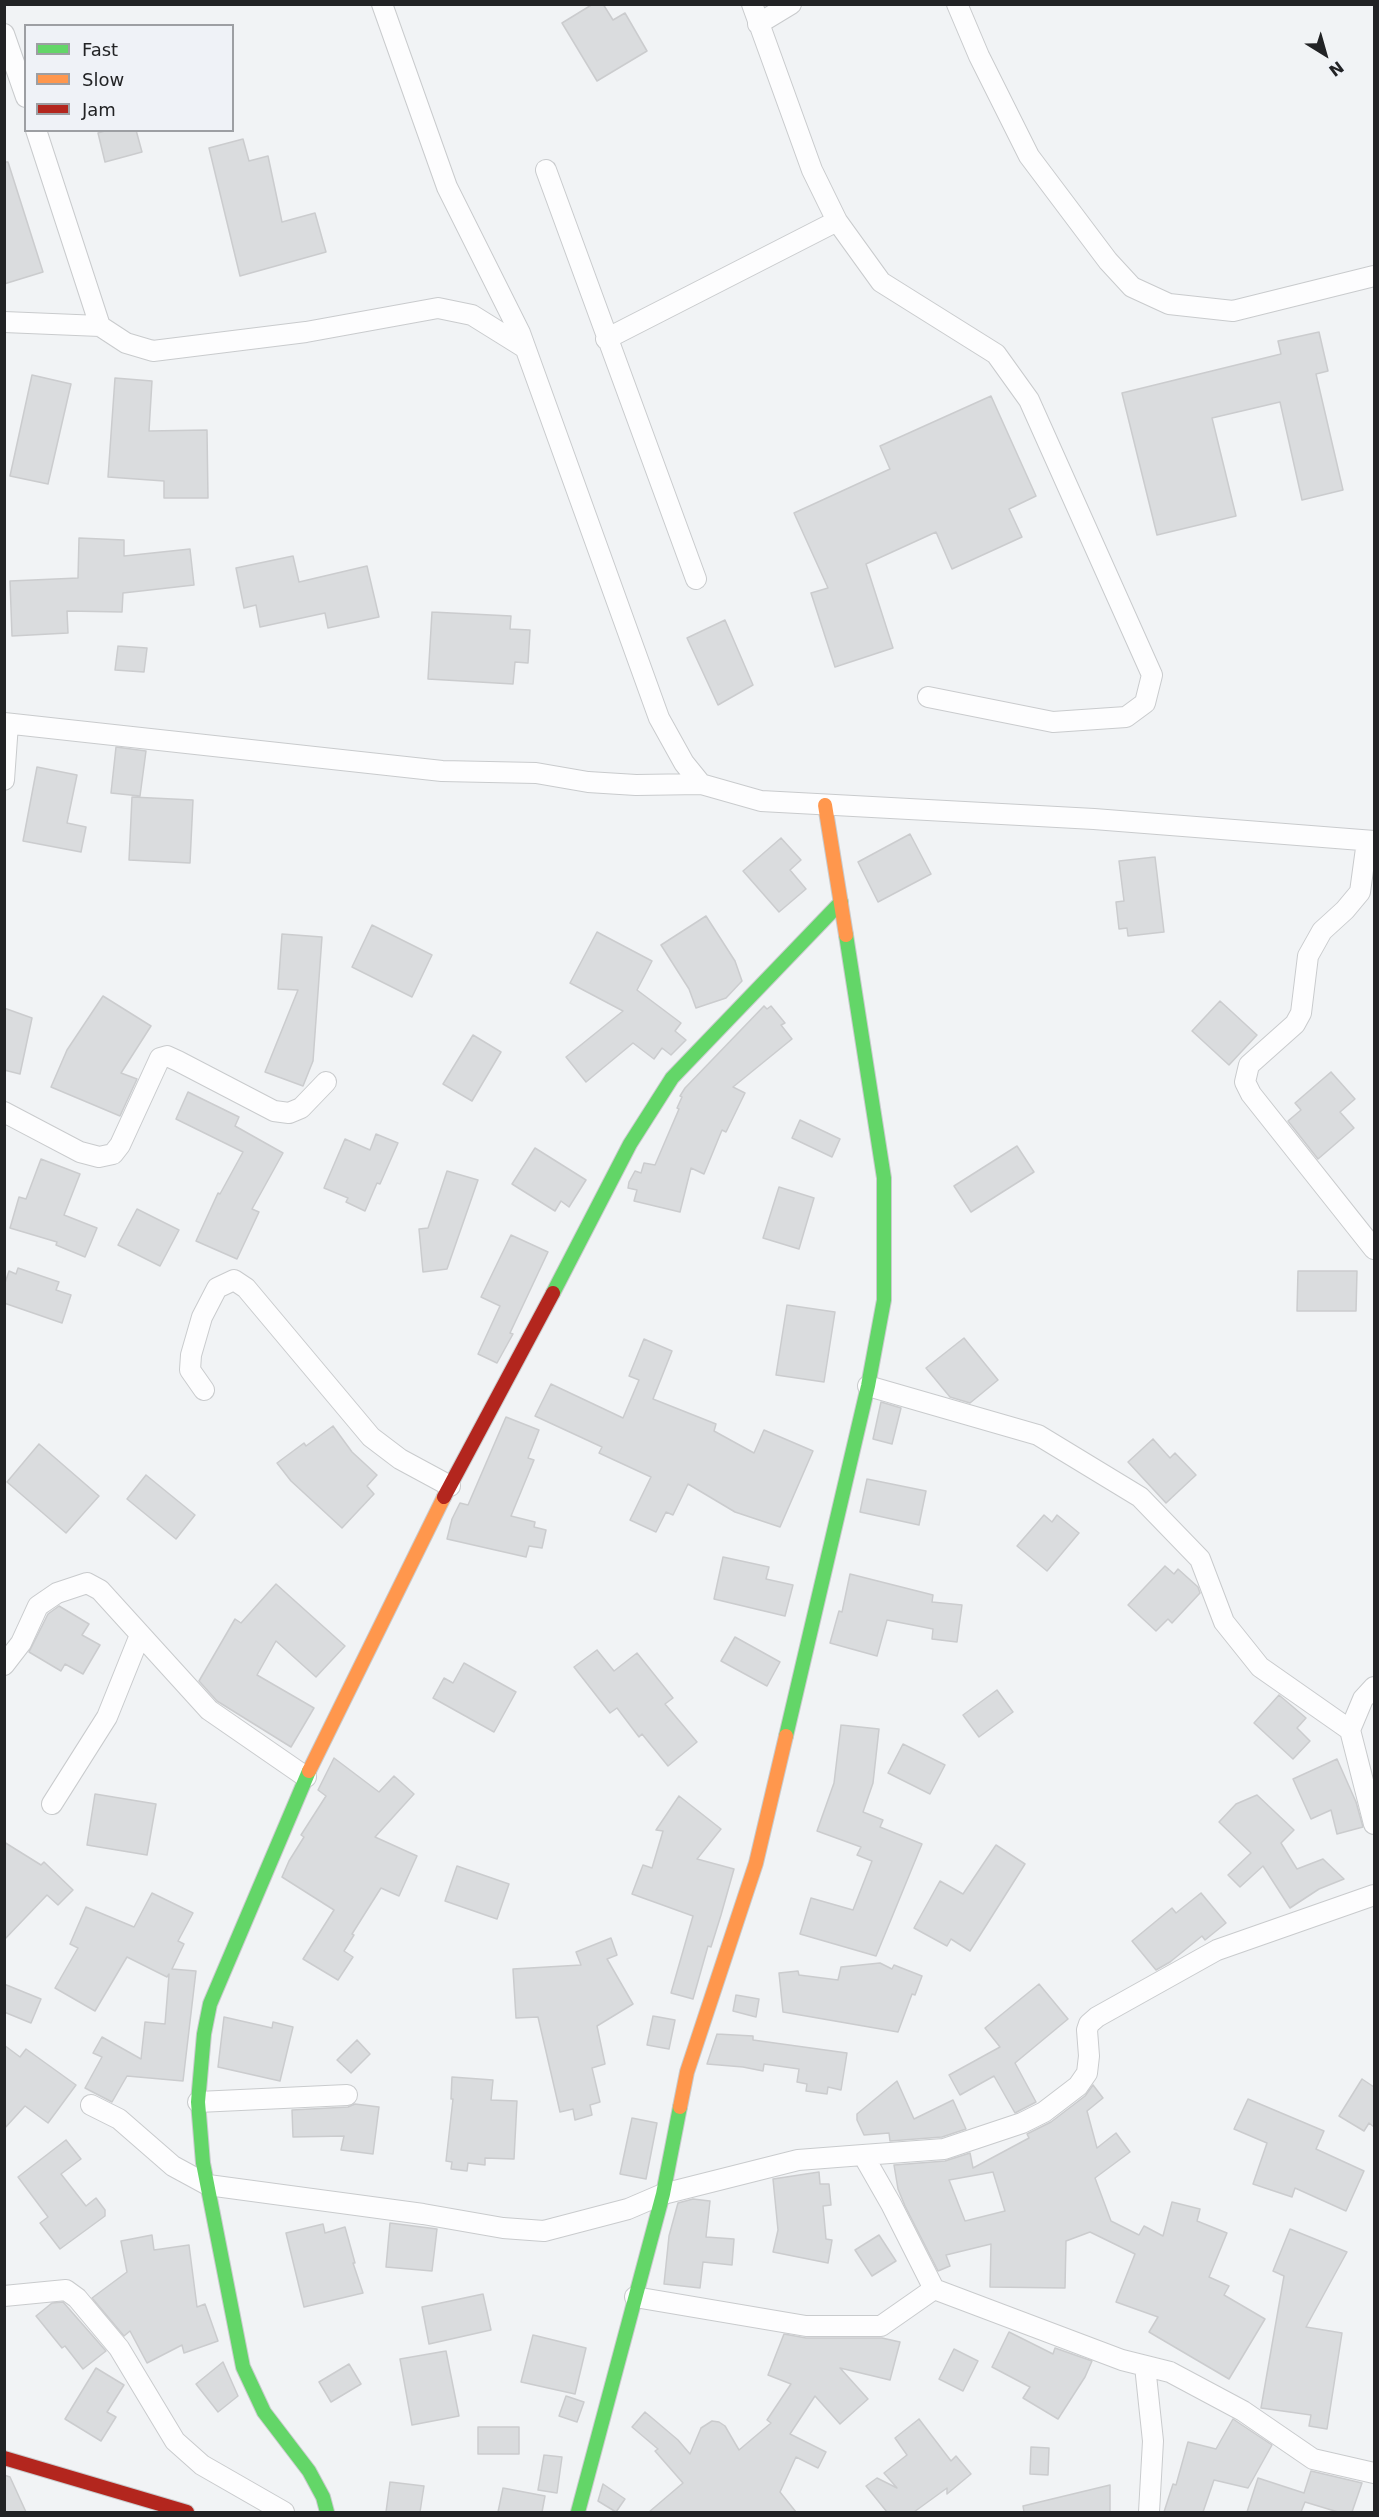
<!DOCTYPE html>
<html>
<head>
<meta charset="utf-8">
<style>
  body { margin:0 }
  #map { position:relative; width:1379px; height:2517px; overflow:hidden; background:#f1f3f5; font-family:"DejaVu Sans",sans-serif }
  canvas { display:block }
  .frame { position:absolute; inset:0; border:6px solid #222325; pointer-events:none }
  .legend { position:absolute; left:24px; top:24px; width:210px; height:108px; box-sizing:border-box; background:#eff2f7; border:2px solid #9d9fa3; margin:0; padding:8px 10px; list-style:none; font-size:18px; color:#222325 }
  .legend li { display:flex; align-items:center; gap:12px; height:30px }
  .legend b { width:30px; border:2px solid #9d9fa3 }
  .north { position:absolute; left:1295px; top:24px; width:60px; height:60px; -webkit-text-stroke:4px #eff2f7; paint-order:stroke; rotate:143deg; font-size:16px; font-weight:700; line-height:24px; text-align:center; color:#222325 }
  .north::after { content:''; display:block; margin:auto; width:21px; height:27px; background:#222325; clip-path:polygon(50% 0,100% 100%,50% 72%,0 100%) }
</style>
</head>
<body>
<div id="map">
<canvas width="1379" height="2517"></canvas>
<div class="frame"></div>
<ul class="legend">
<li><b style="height:8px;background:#63d668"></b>Fast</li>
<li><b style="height:8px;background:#ff974d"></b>Slow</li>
<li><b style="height:8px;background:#b3261e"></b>Jam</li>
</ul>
<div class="north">N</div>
</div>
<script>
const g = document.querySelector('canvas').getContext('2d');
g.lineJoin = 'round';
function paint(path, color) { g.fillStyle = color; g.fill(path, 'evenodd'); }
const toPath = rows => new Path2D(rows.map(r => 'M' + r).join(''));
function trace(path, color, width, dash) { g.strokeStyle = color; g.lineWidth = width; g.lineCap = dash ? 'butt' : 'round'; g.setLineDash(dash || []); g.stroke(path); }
const building = toPath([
  [593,4,603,4,613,20,625,13,647,51,597,81,562,23,593,4],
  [108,130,136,130,142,152,105,162,98,133,108,130],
  [243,139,249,161,268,156,282,222,315,213,326,252,240,276,209,148,243,139],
  [4,162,8,162,43,272,4,284,4,162],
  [1319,332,1328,371,1316,374,1343,490,1302,500,1280,402,1212,418,1236,516,1157,535,1122,393,1281,354,1278,341,1319,332],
  [32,375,71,384,48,484,10,476,32,375],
  [115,378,152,381,149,431,207,430,208,498,164,498,164,481,108,477,115,378],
  [991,396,1036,496,1009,509,1022,537,952,569,936,532,866,564,893,648,835,667,811,593,828,588,794,513,890,469,880,446,991,396],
  [79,538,124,540,124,556,190,549,194,585,123,593,122,612,67,611,68,633,12,636,10,581,78,578,79,538],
  [293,556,299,582,367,566,379,617,328,628,325,613,260,627,256,605,244,608,236,568,293,556],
  [432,612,511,616,510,629,530,630,528,663,515,662,513,684,428,679,432,612],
  [725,620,753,685,718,705,687,638,725,620],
  [118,646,147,648,144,672,115,670,118,646],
  [116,747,146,751,140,796,111,793,116,747],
  [37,767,77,775,67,823,86,827,81,852,23,841,37,767],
  [132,797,193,800,190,863,129,860,132,797],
  [910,834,931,874,878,902,858,862,910,834],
  [781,838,801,860,790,870,806,889,779,912,743,871,781,838],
  [1155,857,1164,932,1128,936,1127,928,1119,929,1116,902,1124,901,1119,861,1155,857],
  [706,916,735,961,742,981,726,998,696,1008,689,989,661,945,706,916],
  [372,925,432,955,412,997,352,967,372,925],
  [597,932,652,961,637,990,681,1023,675,1031,686,1040,671,1055,662,1048,654,1059,633,1043,586,1082,566,1057,623,1011,570,983,597,932],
  [282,934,322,937,313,1061,303,1086,265,1072,298,990,278,989,282,934],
  [103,996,151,1026,121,1073,137,1079,120,1116,51,1087,67,1050,103,996],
  [1220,1001,1257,1035,1229,1065,1192,1031,1220,1001],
  [764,1006,767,1009,771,1006,785,1023,781,1025,792,1039,733,1087,745,1093,726,1132,722,1130,704,1174,691,1168,680,1212,634,1201,637,1190,628,1188,629,1182,635,1171,641,1173,644,1163,655,1165,679,1109,677,1108,682,1097,680,1096,685,1088,764,1006],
  [4,1008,32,1018,20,1074,4,1070,4,1008],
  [473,1035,501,1052,472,1101,443,1084,473,1035],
  [1331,1072,1355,1099,1340,1112,1354,1128,1318,1159,1288,1121,1301,1110,1295,1103,1331,1072],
  [188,1092,239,1117,235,1126,283,1153,252,1209,259,1212,237,1259,196,1241,218,1193,220,1194,243,1152,176,1119,188,1092],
  [800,1120,840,1139,832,1157,792,1138,800,1120],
  [376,1134,398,1143,380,1184,377,1183,365,1211,346,1202,348,1198,324,1188,345,1139,370,1150,376,1134],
  [1017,1146,1034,1172,971,1212,954,1186,1017,1146],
  [535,1148,586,1180,569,1207,561,1201,555,1211,512,1184,535,1148],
  [41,1159,80,1174,64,1215,97,1228,85,1257,56,1245,57,1242,10,1228,19,1197,26,1199,41,1159],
  [447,1171,478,1180,447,1269,423,1272,419,1229,428,1228,447,1171],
  [779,1187,814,1198,799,1249,763,1238,779,1187],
  [137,1209,179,1230,160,1266,118,1245,137,1209],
  [511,1235,548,1252,510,1333,513,1334,497,1363,478,1354,500,1306,481,1297,511,1235],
  [18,1268,59,1282,56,1290,71,1295,62,1323,4,1303,4,1286,9,1271,16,1274,18,1268],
  [1298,1271,1357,1271,1356,1311,1297,1311,1298,1271],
  [787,1305,835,1312,824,1382,776,1375,787,1305],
  [964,1338,998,1380,970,1403,950,1397,926,1368,964,1338],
  [644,1339,672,1351,653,1399,716,1424,714,1431,754,1453,764,1430,813,1451,780,1527,735,1512,688,1484,673,1515,666,1512,656,1532,630,1520,651,1477,599,1453,602,1447,535,1416,551,1384,623,1418,639,1380,629,1376,644,1339],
  [881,1402,901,1408,892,1444,873,1439,881,1402],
  [506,1417,539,1430,528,1458,534,1460,511,1516,535,1522,534,1527,546,1530,542,1548,529,1546,526,1557,447,1539,452,1519,460,1503,468,1505,506,1417],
  [333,1426,352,1452,377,1475,367,1486,374,1494,342,1528,291,1481,277,1463,304,1443,306,1446,333,1426],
  [1153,1439,1170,1458,1175,1453,1196,1475,1166,1503,1128,1462,1153,1439],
  [39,1444,99,1496,66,1533,7,1482,39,1444],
  [146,1475,195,1515,176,1539,127,1499,146,1475],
  [867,1479,926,1491,919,1525,860,1512,867,1479],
  [1044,1515,1052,1522,1057,1515,1079,1533,1047,1571,1017,1546,1044,1515],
  [723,1557,769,1567,766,1579,793,1585,785,1616,714,1599,723,1557],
  [1165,1566,1174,1574,1178,1569,1198,1587,1200,1593,1172,1623,1168,1619,1156,1631,1128,1605,1165,1566],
  [850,1574,933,1595,932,1602,962,1605,957,1642,932,1639,933,1629,887,1620,877,1656,830,1643,839,1611,842,1612,850,1574],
  [276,1584,345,1646,316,1677,276,1641,257,1675,314,1708,291,1747,217,1701,199,1681,235,1619,241,1623,276,1584],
  [59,1606,89,1624,82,1635,100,1645,83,1674,65,1664,61,1671,29,1652,48,1614,59,1606],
  [735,1637,780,1662,767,1686,721,1661,735,1637],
  [597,1650,614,1671,637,1653,673,1698,665,1704,697,1742,668,1766,642,1734,639,1737,617,1708,610,1713,574,1667,597,1650],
  [464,1663,516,1692,494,1732,433,1698,444,1678,453,1683,464,1663],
  [997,1690,1013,1712,979,1737,963,1715,997,1690],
  [1279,1695,1306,1718,1297,1728,1310,1741,1293,1759,1254,1723,1279,1695],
  [841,1725,879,1729,873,1783,863,1812,883,1820,880,1827,922,1844,876,1956,800,1934,811,1898,853,1910,872,1861,857,1855,861,1847,817,1831,834,1783,841,1725],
  [903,1744,945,1765,930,1794,888,1773,903,1744],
  [334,1758,379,1792,394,1776,414,1794,375,1837,417,1856,399,1896,381,1888,352,1934,354,1935,344,1951,353,1957,338,1980,303,1959,334,1910,282,1877,289,1861,304,1837,301,1835,326,1796,318,1790,334,1758],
  [1337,1759,1356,1802,1363,1827,1337,1834,1331,1810,1311,1819,1293,1779,1337,1759],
  [95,1794,156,1804,147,1855,87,1845,95,1794],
  [1257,1795,1294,1830,1281,1843,1297,1869,1323,1859,1344,1879,1319,1889,1290,1908,1263,1866,1240,1887,1228,1875,1251,1853,1219,1822,1236,1804,1257,1795],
  [679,1796,721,1829,697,1859,734,1869,721,1915,711,1947,708,1946,693,1999,671,1993,693,1916,632,1894,643,1865,652,1868,663,1831,656,1830,679,1796],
  [4,1842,41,1865,44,1862,73,1890,58,1905,47,1895,4,1940,4,1842],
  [996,1845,1025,1864,970,1951,951,1939,947,1946,914,1928,940,1881,963,1894,996,1845],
  [457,1866,509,1884,497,1919,445,1901,457,1866],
  [152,1893,193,1913,178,1941,184,1944,172,1969,196,1971,183,2081,127,2076,112,2102,85,2088,102,2057,93,2053,102,2037,141,2059,145,2022,165,2024,169,1974,167,1977,127,1957,95,2011,55,1988,78,1948,70,1944,86,1907,134,1927,152,1893],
  [1201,1893,1226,1923,1205,1940,1202,1936,1170,1962,1156,1970,1132,1941,1172,1908,1176,1913,1201,1893],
  [611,1938,617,1955,607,1959,633,2004,597,2026,605,2064,592,2068,600,2102,590,2105,592,2115,575,2120,573,2109,560,2112,538,2017,516,2018,513,1969,581,1965,576,1952,611,1938],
  [880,1963,892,1969,894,1965,922,1976,915,1995,912,1994,898,2032,783,2012,779,1973,798,1971,799,1975,838,1980,841,1967,880,1963],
  [4,1984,41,1999,31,2023,4,2012,4,1984],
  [1039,1984,1068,2019,1015,2063,1036,2102,1015,2113,994,2076,960,2095,949,2075,1000,2047,985,2028,1039,1984],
  [736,1995,759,1999,756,2017,733,2011,736,1995],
  [653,2016,675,2020,669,2049,647,2045,653,2016],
  [224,2017,272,2028,273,2022,293,2027,280,2081,218,2067,224,2017],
  [717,2034,753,2036,753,2040,847,2053,841,2090,828,2087,827,2094,806,2091,807,2084,797,2082,799,2069,764,2064,763,2071,743,2067,707,2064,717,2034],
  [357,2040,370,2054,351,2073,337,2060,357,2040],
  [4,2045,20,2057,26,2049,76,2085,48,2123,25,2106,4,2129,4,2045],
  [452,2077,493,2080,491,2100,517,2101,514,2159,485,2158,485,2165,468,2163,467,2171,451,2169,452,2162,446,2161,453,2099,451,2099,452,2077],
  [1362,2079,1374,2087,1374,2127,1369,2123,1364,2131,1339,2116,1362,2079],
  [897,2081,914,2119,953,2100,966,2129,942,2137,890,2141,889,2133,864,2135,857,2120,857,2114,897,2081],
  [1093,2085,1103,2098,1087,2111,1097,2148,1116,2133,1130,2152,1095,2178,1111,2221,1139,2235,1144,2226,1163,2236,1172,2202,1200,2209,1197,2221,1227,2233,1209,2277,1229,2286,1224,2295,1265,2319,1229,2379,1149,2332,1158,2317,1116,2302,1135,2254,1090,2232,1066,2241,1065,2288,990,2287,991,2244,946,2255,950,2266,938,2271,905,2206,898,2189,894,2165,945,2161,970,2153,973,2168,1029,2138,1027,2134,1051,2122,1085,2096,1093,2085],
  [993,2172,1005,2211,965,2221,949,2180,993,2172],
  [1248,2099,1324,2131,1316,2149,1364,2171,1346,2211,1295,2188,1292,2197,1253,2184,1267,2143,1234,2129,1248,2099],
  [355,2104,379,2107,373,2154,341,2150,344,2136,293,2137,292,2110,348,2107,355,2104],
  [632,2118,657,2123,646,2179,620,2174,632,2118],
  [66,2140,81,2159,61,2174,86,2206,96,2198,105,2210,105,2216,60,2249,40,2223,48,2217,18,2177,66,2140],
  [819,2172,820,2184,829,2184,831,2205,823,2206,826,2239,832,2240,828,2263,773,2252,778,2230,773,2179,819,2172],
  [693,2199,710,2201,706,2237,734,2239,732,2265,703,2262,700,2288,664,2284,669,2236,678,2203,693,2199],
  [390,2223,437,2229,432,2271,386,2267,390,2223],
  [323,2224,325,2233,345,2227,355,2263,353,2263,363,2293,304,2307,286,2233,323,2224],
  [1290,2229,1347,2252,1306,2327,1342,2333,1327,2429,1309,2426,1311,2415,1261,2408,1284,2276,1273,2271,1290,2229],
  [152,2235,154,2250,189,2245,197,2307,205,2304,218,2341,184,2353,182,2345,147,2363,130,2331,124,2336,92,2298,127,2272,121,2241,152,2235],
  [879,2235,896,2261,872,2276,855,2250,879,2235],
  [483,2294,491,2330,429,2344,422,2307,483,2294],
  [63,2302,106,2351,83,2369,65,2346,62,2348,36,2316,52,2303,63,2302],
  [1009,2332,1053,2354,1055,2348,1092,2361,1085,2377,1058,2419,1023,2398,1030,2387,992,2367,1009,2332],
  [784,2334,806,2338,882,2338,900,2342,890,2380,840,2368,868,2399,840,2424,815,2396,790,2434,826,2452,818,2468,796,2457,780,2492,796,2512,649,2512,683,2483,655,2451,658,2449,632,2427,645,2412,678,2440,690,2454,701,2428,712,2421,719,2422,725,2426,739,2450,771,2423,767,2420,791,2384,768,2375,784,2334],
  [533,2335,586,2348,575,2394,521,2382,533,2335],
  [954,2349,978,2361,963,2391,939,2379,954,2349],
  [446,2351,459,2416,412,2425,400,2359,446,2351],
  [223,2362,238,2396,218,2412,196,2384,223,2362],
  [349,2364,361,2384,331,2402,319,2382,349,2364],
  [96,2368,124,2385,107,2412,116,2417,101,2441,65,2419,96,2368],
  [566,2396,584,2402,577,2422,559,2416,566,2396],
  [919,2419,951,2461,956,2456,971,2474,947,2494,947,2488,914,2512,887,2512,866,2486,877,2478,897,2488,884,2473,907,2455,895,2438,919,2419],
  [1233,2419,1272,2445,1248,2488,1214,2480,1203,2512,1164,2512,1173,2484,1176,2485,1188,2442,1216,2449,1233,2419],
  [478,2427,519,2427,519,2454,478,2454,478,2427],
  [1031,2447,1049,2448,1048,2475,1030,2474,1031,2447],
  [544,2455,562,2457,557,2493,538,2490,544,2455],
  [1311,2471,1362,2483,1352,2512,1338,2512,1305,2502,1301,2512,1247,2512,1258,2478,1304,2493,1311,2471],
  [4,2475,10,2477,26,2512,4,2512,4,2475],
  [390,2482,424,2486,420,2512,386,2512,390,2482],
  [603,2484,625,2499,616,2512,598,2501,603,2484],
  [1110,2485,1110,2512,1024,2512,1023,2506,1110,2485],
  [503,2488,545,2496,542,2512,498,2512,503,2488]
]);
paint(building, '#dadcde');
trace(building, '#cbccce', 1.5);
const street = toPath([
  [382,4,447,187,520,333,659,718,684,763,701,784,761,801,1094,819,1374,841],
  [752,4,812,170,837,221,881,282,996,354,1029,400,1152,675,1145,703,1126,717,1053,722,928,697],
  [957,4,979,56,1029,156,1108,261,1132,287,1169,304,1233,311,1374,276],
  [758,24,791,4],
  [4,34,26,97],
  [36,130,100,326,126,343,153,351,306,332,438,308,472,315,525,348],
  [546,170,696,579],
  [4,322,100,326],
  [606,339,837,221],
  [4,723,442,771,536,773,588,782,636,785,701,784],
  [4,780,8,724],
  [1367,841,1360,892,1345,910,1322,931,1308,956,1301,1013,1295,1024,1249,1065,1245,1082,1251,1094,1374,1249],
  [4,1112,80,1152,99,1157,113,1154,120,1145,160,1058,167,1056,178,1061,274,1111,289,1113,301,1108,326,1082],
  [868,1386,1038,1435,1140,1497,1200,1559,1224,1622,1260,1667,1350,1730],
  [204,1390,190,1370,191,1355,202,1317,217,1288,234,1280,246,1288,371,1437,400,1459,450,1486],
  [4,1665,21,1643,38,1606,57,1593,87,1583,100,1590,209,1710,306,1777],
  [1374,1687,1363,1699,1350,1730,1374,1824],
  [52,1804,107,1717,140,1635],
  [198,2102,347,2095],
  [91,2105,119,2119,173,2166,208,2185,423,2214,503,2228,544,2231,628,2209,663,2194,798,2160,863,2155,891,2204,934,2289,1122,2360,1170,2372,1243,2411,1313,2459,1374,2473],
  [863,2155,944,2149,1022,2123,1044,2112,1078,2086,1087,2073,1089,2056,1087,2030,1089,2024,1097,2017,1217,1950,1374,1895],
  [4,2296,66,2290,77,2298,119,2348,175,2441,202,2465,284,2512],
  [635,2297,806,2326,881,2326,934,2289],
  [1145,2366,1153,2441,1149,2512]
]);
const fast = toPath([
  [553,1293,630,1144,672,1078,841,902],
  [786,1736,868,1386,884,1300,884,1178,846,935],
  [309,1771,210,2004,204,2034,198,2102,203,2163,243,2367,264,2412,309,2471,323,2497,327,2512],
  [578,2512,663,2194,680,2107]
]);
const slow = toPath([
  [825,805,846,935],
  [309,1771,444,1497],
  [680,2107,687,2072,756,1863,786,1736]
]);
const jam = toPath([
  [444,1497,553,1293],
  [4,2458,187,2512]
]);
trace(street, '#c9cbcd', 22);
trace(fast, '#c9cbcd', 16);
trace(slow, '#c9cbcd', 16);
trace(jam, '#c9cbcd', 16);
trace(street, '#fdfdfe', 20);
trace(fast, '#63d668', 14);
trace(slow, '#ff974d', 14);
trace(jam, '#b3261e', 14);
</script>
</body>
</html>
